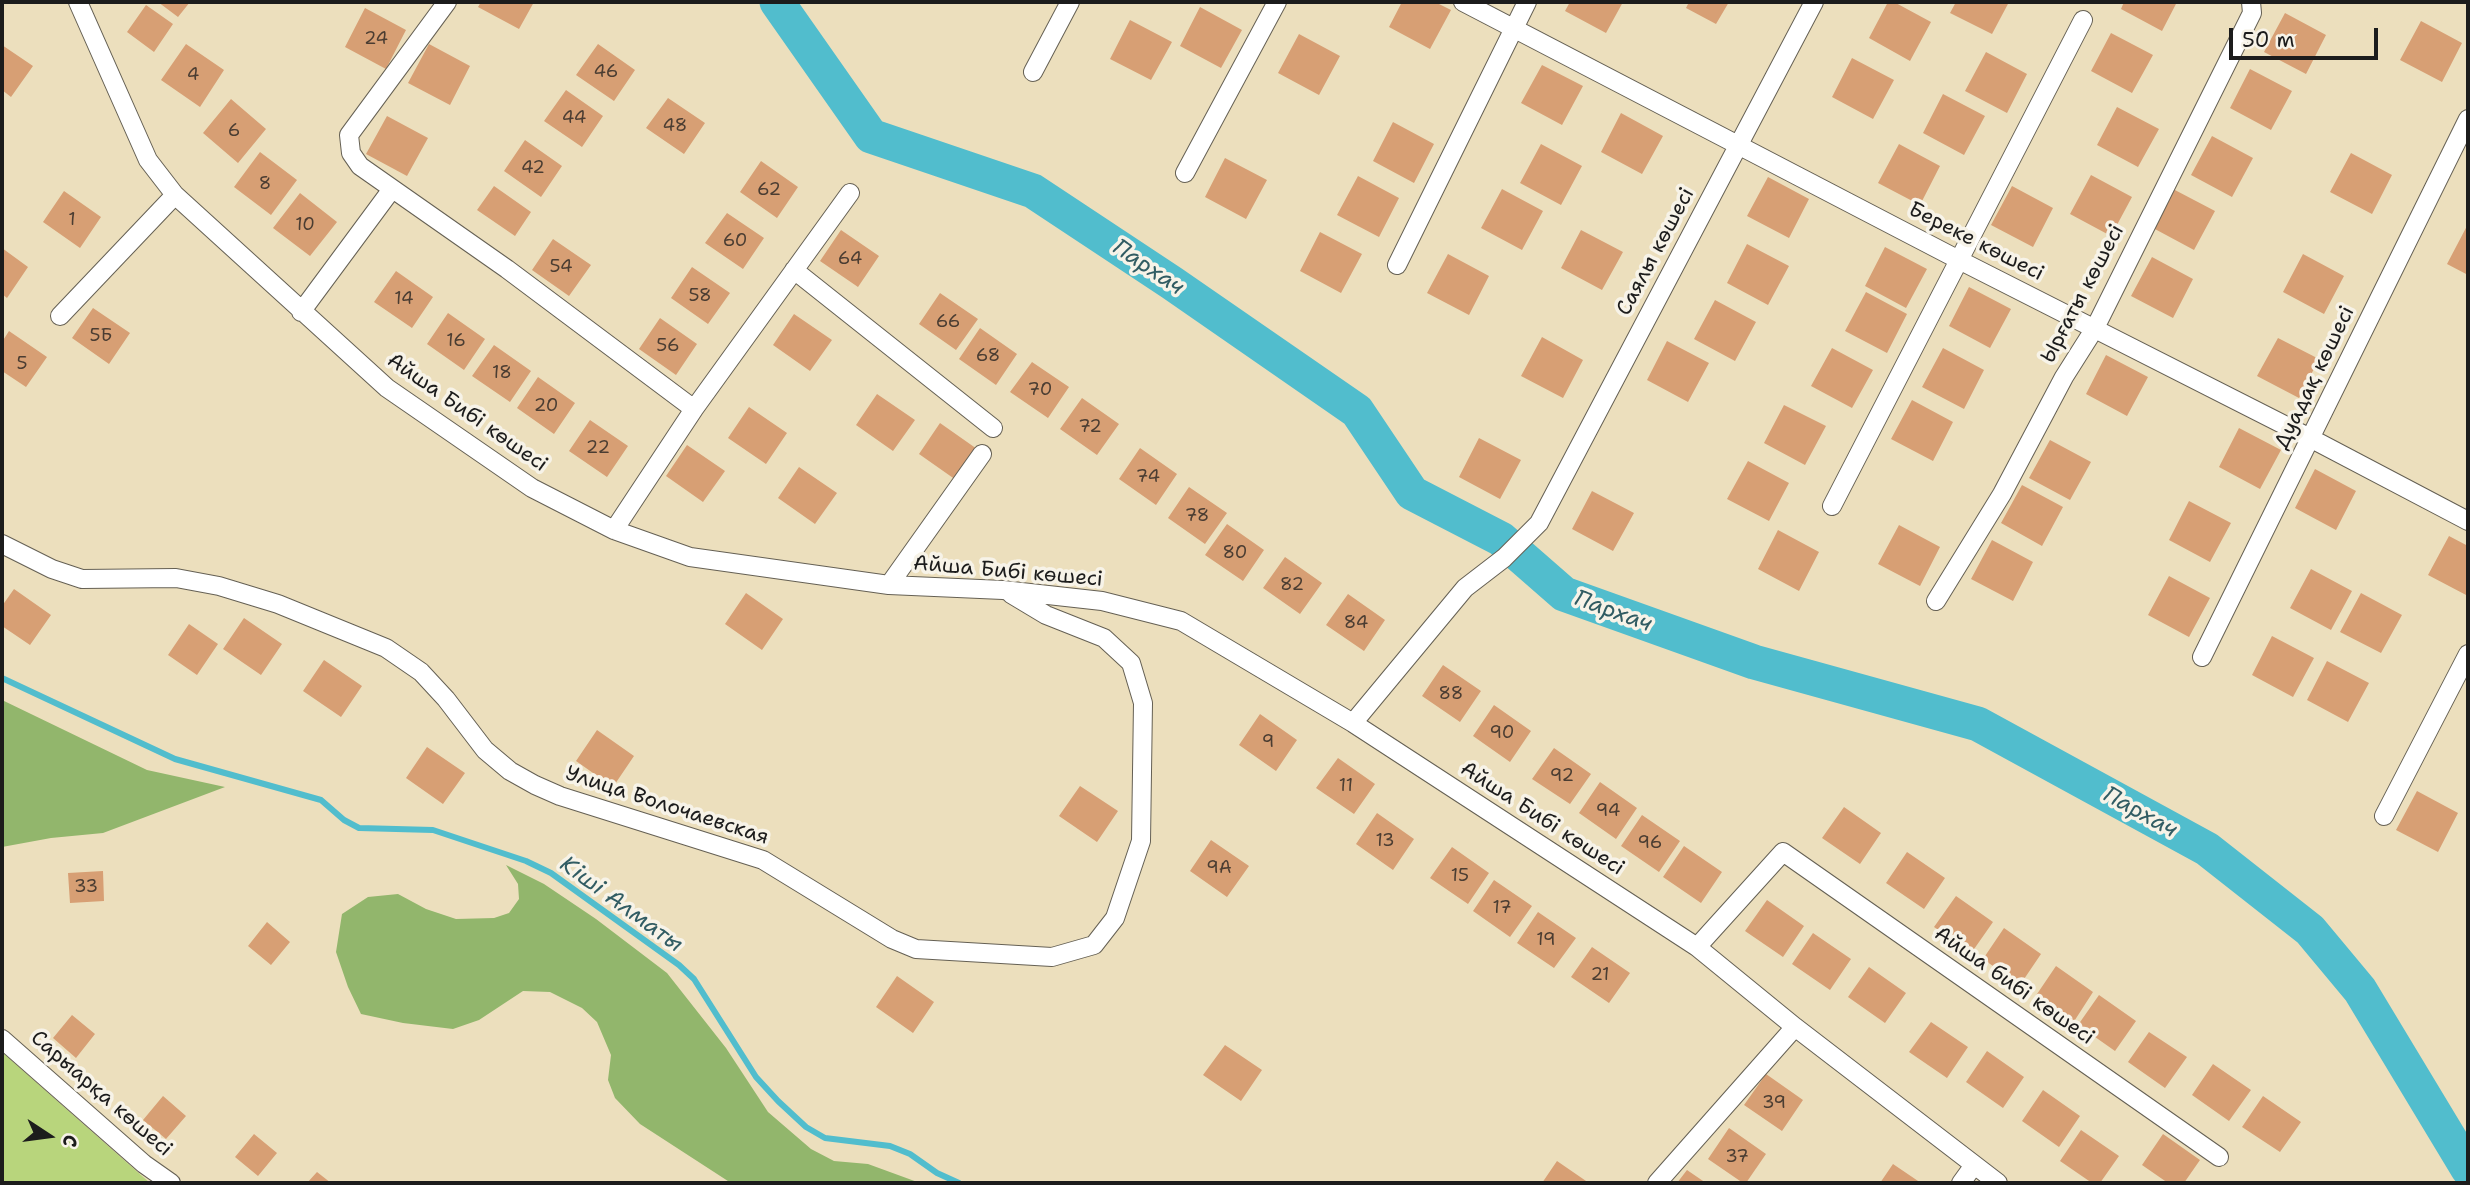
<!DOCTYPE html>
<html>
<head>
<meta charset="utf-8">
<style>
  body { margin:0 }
  #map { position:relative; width:2470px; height:1185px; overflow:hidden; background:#ecdfbd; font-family:"Shantell Sans",sans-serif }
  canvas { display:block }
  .frame { position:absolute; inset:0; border:4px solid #1c1c1c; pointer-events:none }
  .north { position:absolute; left:14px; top:1101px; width:70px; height:70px; -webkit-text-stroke:5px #f7f3e8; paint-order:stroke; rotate:103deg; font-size:19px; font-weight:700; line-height:28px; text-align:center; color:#1c1c1c }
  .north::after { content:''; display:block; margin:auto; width:24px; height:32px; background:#1c1c1c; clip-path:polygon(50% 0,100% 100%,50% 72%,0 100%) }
  .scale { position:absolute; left:2229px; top:28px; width:149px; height:32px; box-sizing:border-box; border:4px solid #1c1c1c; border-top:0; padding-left:9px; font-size:21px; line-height:24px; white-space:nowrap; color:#1c1c1c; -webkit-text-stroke:5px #f7f3e8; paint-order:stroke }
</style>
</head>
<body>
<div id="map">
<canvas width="2470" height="1185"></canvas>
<div class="frame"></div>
<div class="north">С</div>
<div class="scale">50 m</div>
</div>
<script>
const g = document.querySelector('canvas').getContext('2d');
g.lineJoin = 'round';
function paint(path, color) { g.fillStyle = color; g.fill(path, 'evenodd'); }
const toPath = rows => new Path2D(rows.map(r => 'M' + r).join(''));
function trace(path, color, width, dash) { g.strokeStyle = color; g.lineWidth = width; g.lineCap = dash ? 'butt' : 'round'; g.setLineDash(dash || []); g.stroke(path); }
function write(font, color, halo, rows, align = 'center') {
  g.font = font + ' "Shantell Sans",sans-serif'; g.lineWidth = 7; g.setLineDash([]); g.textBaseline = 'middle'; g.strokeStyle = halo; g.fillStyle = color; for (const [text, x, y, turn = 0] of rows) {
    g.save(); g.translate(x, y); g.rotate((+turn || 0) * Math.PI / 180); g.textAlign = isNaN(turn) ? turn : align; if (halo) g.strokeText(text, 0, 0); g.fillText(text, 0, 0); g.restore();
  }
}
paint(toPath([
  [2,1052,150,1183,2,1183]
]), '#b8d57c');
paint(toPath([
  [2,700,147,770,225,787,103,833,51,838,2,847],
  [506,865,544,884,596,919,667,973,726,1048,768,1112,811,1149,834,1161,868,1164,920,1183,731,1183,640,1124,615,1098,608,1080,611,1055,597,1022,582,1008,550,992,523,991,479,1020,453,1029,403,1023,361,1014,348,987,336,952,342,914,368,897,398,894,426,909,456,919,494,918,509,913,519,899,518,884]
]), '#92b66c');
trace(toPath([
  [2,678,175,759,321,800,344,820,359,828,433,830,526,861,551,873,679,965,694,979,756,1077,778,1101,806,1127,825,1138,890,1146,910,1154,937,1173,959,1183]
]), '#51bdcd', 6);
trace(toPath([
  [777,2,871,136,1033,191,1172,283,1357,411,1412,493,1501,539,1564,594,1754,662,1978,724,2207,849,2310,930,2360,990,2468,1169]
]), '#51bdcd', 35);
paint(toPath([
  [158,2,190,2,178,17],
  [481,2,534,2,519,29,478,7],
  [1402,2,1435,2,1451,10,1430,49,1389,27],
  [1570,2,1623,2,1606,33,1565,11],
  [1689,2,1729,2,1716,24,1686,8],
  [1888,2,1894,2,1931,22,1910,61,1869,38],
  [1956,2,2009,2,1992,34,1950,13],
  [2124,2,2177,2,2162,31,2121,9],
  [146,5,173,24,154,52,127,32],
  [1200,7,1242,30,1221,68,1180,46],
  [365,8,406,30,386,69,345,47],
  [2285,13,2326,35,2306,74,2264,52],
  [1130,20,1172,42,1151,80,1110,59],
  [2421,21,2462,43,2442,82,2400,60],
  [2111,33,2153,55,2132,93,2091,71],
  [1299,34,1340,56,1319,95,1278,73],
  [186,44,224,70,200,107,161,80],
  [429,44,470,66,450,105,408,83],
  [598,44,635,70,614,101,576,75],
  [2,45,33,66,11,97,2,90],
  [1986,52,2027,74,2007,113,1965,91],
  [1852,58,1894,80,1873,119,1832,97],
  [1542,65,1583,86,1562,125,1521,103],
  [2250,69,2292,91,2271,130,2230,108],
  [566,90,603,116,582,147,544,121],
  [1943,94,1985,116,1964,155,1923,133],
  [668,98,705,123,684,154,646,128],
  [231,99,266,129,238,163,203,133],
  [2117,107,2159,129,2138,167,2097,145],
  [1621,113,1663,136,1642,174,1601,152],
  [387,116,428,138,407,176,366,154],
  [1393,122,1434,144,1414,183,1373,161],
  [2212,136,2253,158,2232,197,2191,175],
  [525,140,562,166,541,197,504,171],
  [1541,144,1582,166,1561,205,1520,183],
  [1899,144,1940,166,1920,205,1878,183],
  [260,152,297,180,271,215,234,187],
  [2351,153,2392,175,2372,214,2330,192],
  [1225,158,1267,180,1246,219,1205,197],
  [761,161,798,187,777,218,740,192],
  [2091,175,2132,197,2111,236,2070,214],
  [1358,176,1399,198,1379,237,1337,215],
  [1768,177,1809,199,1789,238,1747,216],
  [494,186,531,212,515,236,477,210],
  [2012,186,2053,208,2033,247,1991,225],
  [1502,189,1543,211,1522,250,1481,228],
  [2173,189,2215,211,2194,250,2153,228],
  [64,191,101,217,80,248,43,222],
  [300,193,337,222,310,256,273,228],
  [727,213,764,238,743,269,705,243],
  [2468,224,2468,275,2447,264],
  [841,230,879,256,858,287,820,261],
  [1581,230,1623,252,1602,290,1561,268],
  [1320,232,1362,254,1341,293,1300,271],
  [553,239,591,265,569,296,532,270],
  [1747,244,1789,266,1768,305,1727,283],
  [1885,247,1927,269,1906,308,1865,286],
  [2,248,28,267,7,298,2,294],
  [1448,254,1489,276,1469,315,1427,293],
  [2303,254,2344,276,2324,314,2283,292],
  [2152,257,2193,279,2173,318,2131,296],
  [692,267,730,293,708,324,671,298],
  [396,271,433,297,412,328,374,302],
  [1969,287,2011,309,1990,348,1949,326],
  [1866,292,1907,314,1887,353,1845,331],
  [940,293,978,319,956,350,919,324],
  [1715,300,1756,322,1735,361,1694,339],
  [93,308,130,333,109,364,72,338],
  [448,313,485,339,464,370,427,344],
  [794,314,832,340,810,371,773,345],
  [660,318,697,344,676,375,639,349],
  [980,328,1017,354,996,385,959,359],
  [9,331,47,357,26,387,2,371,2,342],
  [1542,337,1583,360,1563,398,1521,376],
  [2278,338,2319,359,2299,398,2257,376],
  [1667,341,1709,363,1688,402,1647,380],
  [494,345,531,371,510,402,472,376],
  [1832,348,1873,370,1852,408,1811,386],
  [1943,348,1984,370,1964,409,1922,387],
  [2106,355,2148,377,2127,416,2086,394],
  [1032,362,1069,387,1048,418,1010,392],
  [538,377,575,403,554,434,517,408],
  [877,394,915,420,893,451,856,425],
  [1082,398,1119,424,1097,455,1060,429],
  [1912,400,1953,422,1933,461,1891,439],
  [1784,405,1826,426,1805,465,1764,443],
  [749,407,787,433,766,464,728,438],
  [590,420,628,446,607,477,569,451],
  [940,423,977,449,956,480,919,454],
  [2239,428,2281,450,2260,489,2219,467],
  [1479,438,1521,460,1500,499,1459,477],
  [2050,440,2091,462,2070,500,2029,478],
  [687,445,725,471,703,502,666,476],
  [1140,448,1177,474,1156,505,1119,479],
  [1748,461,1789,483,1769,521,1727,499],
  [799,467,837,493,815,524,778,498],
  [2315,469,2356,491,2336,530,2295,508],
  [2022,485,2063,507,2042,546,2001,523],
  [1189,487,1227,513,1205,544,1168,518],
  [1592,491,1634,513,1613,551,1572,529],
  [2189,501,2231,523,2210,562,2169,540],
  [1227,524,1264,550,1243,581,1205,555],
  [1899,525,1940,547,1920,586,1878,564],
  [1778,530,1819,552,1799,591,1758,569],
  [2449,536,2468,546,2468,596,2428,575],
  [1992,540,2033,562,2013,601,1971,579],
  [1285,557,1322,583,1300,614,1263,588],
  [2311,569,2352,591,2331,630,2290,608],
  [2169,576,2210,598,2189,637,2148,615],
  [14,589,51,615,30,645,2,626,2,606],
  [746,593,783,619,762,650,725,624],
  [2361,593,2402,615,2381,653,2340,632],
  [1348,594,1385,620,1364,651,1326,625],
  [244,618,282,644,261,675,223,649],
  [189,624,218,644,197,675,168,655],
  [2272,636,2314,658,2293,697,2252,675],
  [324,660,362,686,341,717,303,691],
  [2327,661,2369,683,2348,722,2307,700],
  [1443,665,1481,691,1460,722,1422,696],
  [1494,705,1531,731,1510,762,1473,736],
  [1260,714,1297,740,1276,771,1239,745],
  [597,730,634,756,613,787,576,761],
  [427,747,465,773,443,804,406,778],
  [1554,748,1591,774,1570,804,1532,779],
  [1338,758,1375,784,1354,814,1316,788],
  [1600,782,1637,808,1616,839,1579,813],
  [1080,786,1118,811,1097,842,1059,816],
  [2417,791,2458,813,2438,852,2396,830],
  [1844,807,1881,833,1860,864,1822,838],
  [1377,813,1414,839,1393,870,1356,844],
  [1642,815,1680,841,1659,872,1621,846],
  [1211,840,1249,866,1227,897,1190,871],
  [1684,846,1722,872,1701,903,1663,877],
  [1452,847,1489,873,1468,904,1430,878],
  [1907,852,1945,878,1924,909,1886,883],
  [103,871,104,901,70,903,68,873],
  [1494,880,1532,906,1510,937,1473,911],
  [1956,896,1993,922,1972,952,1934,927],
  [1767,900,1804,926,1783,957,1745,931],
  [1538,912,1576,938,1554,968,1517,943],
  [267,922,290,942,271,965,248,946],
  [2004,928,2041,954,2020,985,1983,959],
  [1813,933,1851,959,1830,990,1792,964],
  [1592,947,1630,973,1609,1003,1571,977],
  [2056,966,2093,992,2073,1023,2035,997],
  [1869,967,1906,993,1885,1023,1848,997],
  [897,976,934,1002,913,1033,876,1007],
  [2099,995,2136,1021,2115,1051,2078,1025],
  [72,1015,95,1034,76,1058,53,1038],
  [1931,1022,1968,1047,1947,1078,1909,1052],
  [2149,1032,2187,1057,2165,1088,2128,1062],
  [1225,1045,1262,1070,1241,1101,1203,1075],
  [1987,1051,2024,1077,2003,1108,1966,1082],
  [2213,1064,2251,1090,2229,1121,2192,1095],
  [1766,1074,1803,1100,1782,1131,1744,1105],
  [2043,1090,2080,1116,2059,1147,2022,1121],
  [163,1096,186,1116,166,1139,143,1120],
  [2263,1096,2301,1122,2280,1152,2242,1127],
  [1729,1128,1766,1154,1746,1183,1743,1183,1708,1159],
  [2081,1130,2119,1156,2100,1183,2092,1183,2060,1161],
  [254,1134,277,1153,258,1176,235,1157],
  [2163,1134,2200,1160,2184,1183,2168,1183,2142,1165],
  [1557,1161,1589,1183,1542,1183],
  [1893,1164,1921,1183,1880,1183],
  [1687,1170,1706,1183,1677,1183],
  [317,1172,331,1183,307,1183]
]), '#d79f74');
const minor = toPath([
  [78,2,148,160,175,195,387,388,532,488,614,530,690,557,889,585,1003,590,1102,601,1181,621,1353,723,1697,947,1795,1027,1998,1183],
  [447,2,349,135,351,153,360,166,507,269,694,409],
  [1463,2,1959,260,2310,438,2468,521],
  [1033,72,1070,2],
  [1185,173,1277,2],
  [1397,265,1527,2],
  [794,270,993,428],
  [301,312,392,189],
  [60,316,175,195],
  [1832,506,2083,20],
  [614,530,694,409,850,193],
  [2,544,52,569,82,579,176,578,219,586,278,604,386,648,421,672,446,699,485,750,510,771,535,785,560,796,763,860,892,939,916,949,1052,957,1094,945,1115,918,1141,841,1143,703,1131,663,1104,638,1046,615,1011,594],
  [889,585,982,454],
  [1936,601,2002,494,2064,377,2095,328,2252,13,2251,2],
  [2202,657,2468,119],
  [1353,723,1465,588,1504,558,1539,523,1814,2],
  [2384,816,2468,654],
  [1697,947,1783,852,2219,1157],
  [2,1039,144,1164,171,1183],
  [1657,1183,1795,1027],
  [1961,1183,1974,1165]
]);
trace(minor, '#656054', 20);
trace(minor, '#fff', 18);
write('18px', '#4b3d32', null, [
  ["24",376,39],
  ["46",606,72],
  ["4",193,75],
  ["44",574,118],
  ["48",675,126],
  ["6",234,131],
  ["42",533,168],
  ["8",265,184],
  ["62",769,190],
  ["1",72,220],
  ["10",305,225],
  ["60",735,241],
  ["64",850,259],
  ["54",561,267],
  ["58",700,296],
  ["14",404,299],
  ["66",948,322],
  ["5Б",101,336],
  ["16",456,341],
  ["56",668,346],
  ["68",988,356],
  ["5",22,364],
  ["18",502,373],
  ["70",1040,390],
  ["20",546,406],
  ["72",1090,427],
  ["22",598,448],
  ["74",1148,477],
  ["78",1197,516],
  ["80",1235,553],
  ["82",1292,585],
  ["84",1356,623],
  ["88",1451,694],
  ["90",1502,733],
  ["9",1268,742],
  ["92",1562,776],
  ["11",1346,786],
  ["94",1608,811],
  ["13",1385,841],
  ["96",1650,843],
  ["9А",1219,868],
  ["15",1460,876],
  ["33",86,887],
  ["17",1502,908],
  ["19",1546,940],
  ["21",1600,975],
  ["39",1774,1103],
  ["37",1737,1157]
]);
write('21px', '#1c1c1c', '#f7f3e8', [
  ["Береке көшесі",1976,242,27],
  ["Саялы көшесі",1656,252,-62],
  ["Ырғаты көшесі",2083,294,-62],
  ["Дуадақ көшесі",2315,378,-64],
  ["Айша Бибі көшесі",467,413,35],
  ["Айша Бибі көшесі",1008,572,5],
  ["Улица Волочаевская",667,806,18],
  ["Айша Бибі көшесі",1542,819,33],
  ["Айша бибі көшесі",2014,986,35],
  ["Сарыарқа көшесі",101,1094,41]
]);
write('italic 23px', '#315c63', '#f7f3e8', [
  ["Пархач",1148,268,34],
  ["Пархач",1613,612,20],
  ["Пархач",2140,813,29],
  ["Кіші Алматы",621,905,36]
]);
</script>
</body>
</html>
